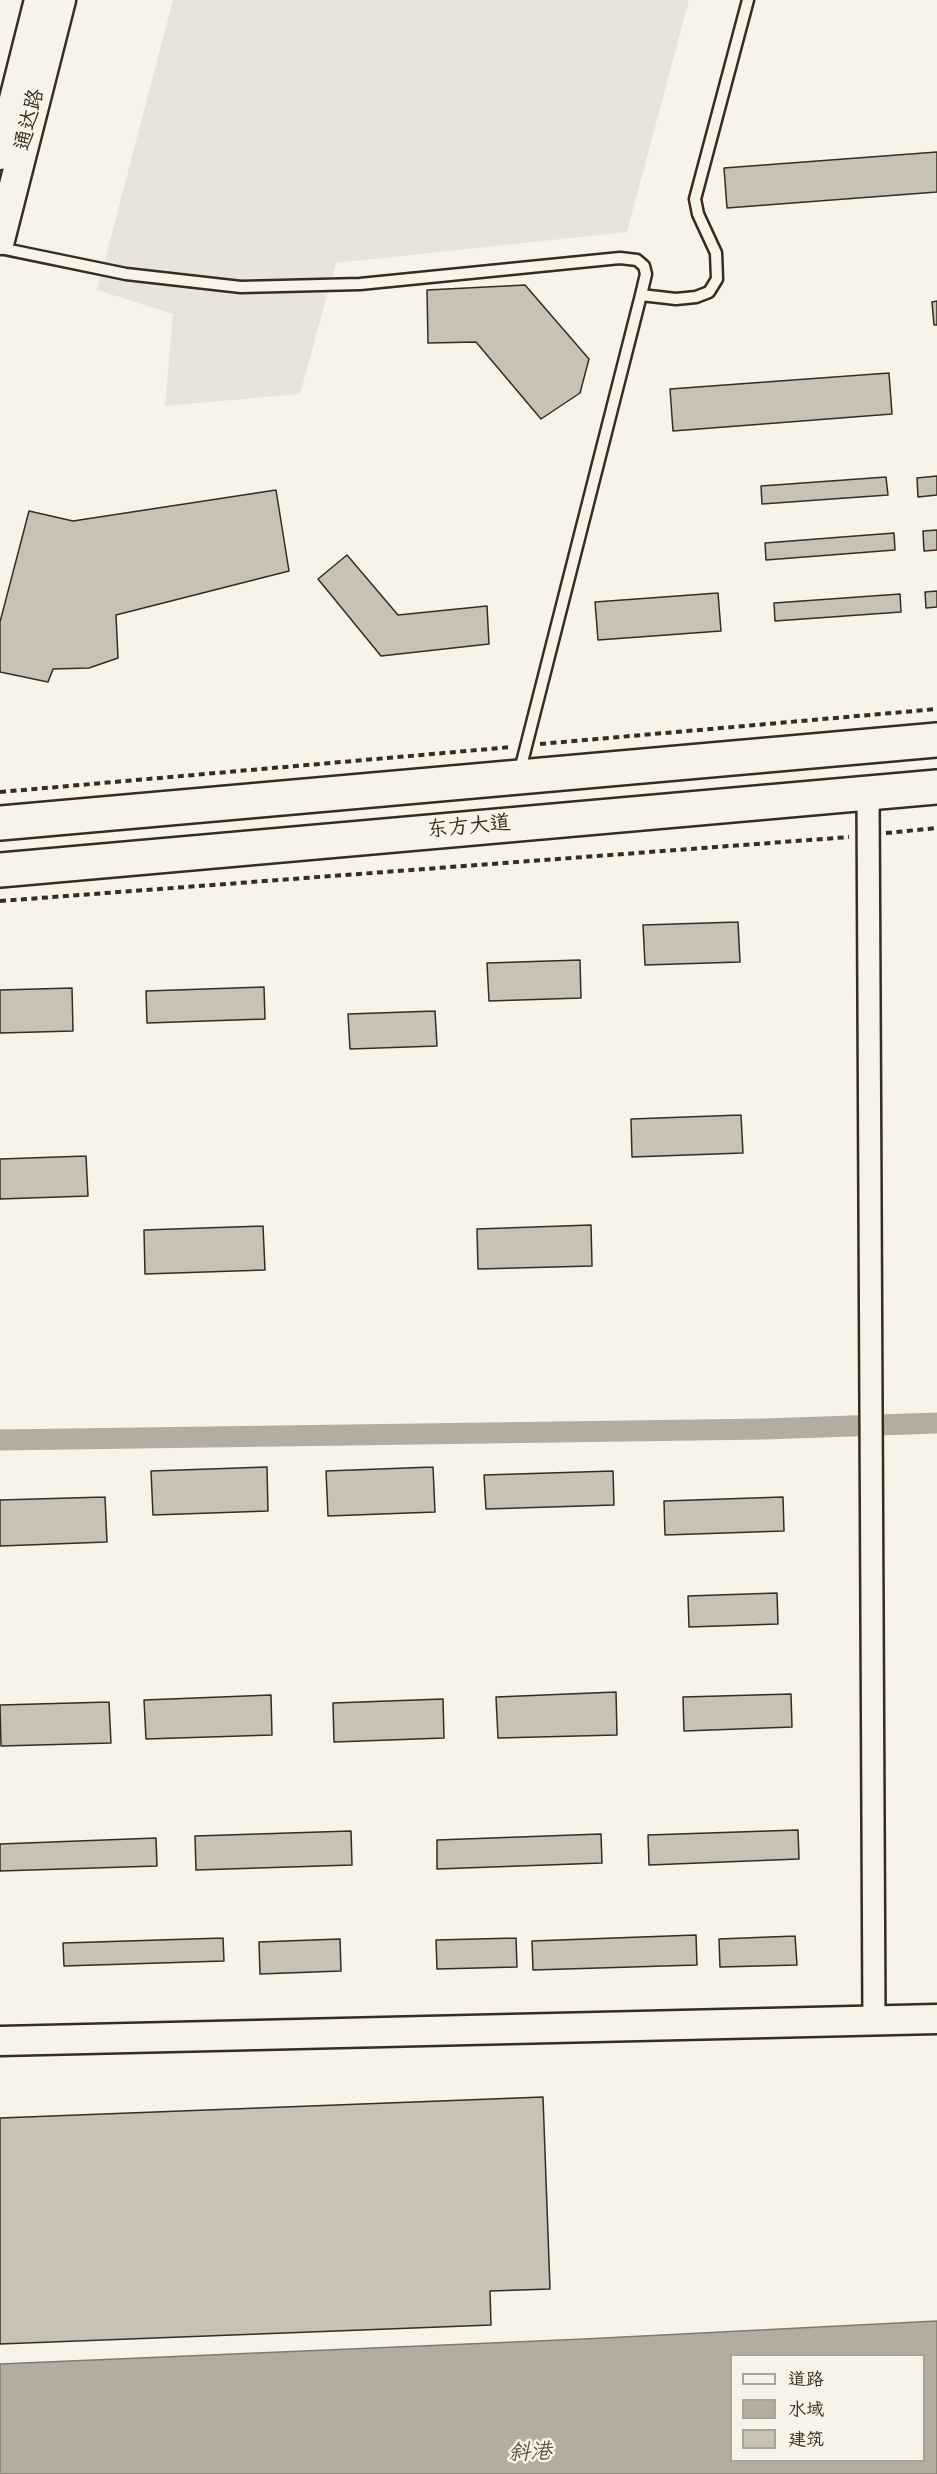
<!DOCTYPE html>
<html>
<head>
<meta charset="utf-8">
<style>
  body { margin:0 }
  #map { position:relative; width:937px; height:2474px; overflow:hidden; background:#f7f3e8; font-family:Mynerve,"LXGW WenKai TC",sans-serif }
  canvas { display:block }
  .legend { position:absolute; left:730px; top:2354px; width:195px; height:108px; box-sizing:border-box; background:#f7f3e8; border:2px solid #aca397; margin:0; padding:8px 10px; list-style:none; font-size:18px; color:#3b2a1e }
  .legend li { display:flex; align-items:center; gap:12px; height:30px }
  .legend b { width:30px; border:2px solid #aca397 }
</style>
</head>
<body>
<div id="map">
<canvas width="937" height="2474"></canvas>
<ul class="legend">
<li><b style="height:8px;background:#f7f3e8"></b>道路</li>
<li><b style="height:16px;background:#b4aca0"></b>水域</li>
<li><b style="height:16px;background:#c8c1b6"></b>建筑</li>
</ul>
</div>
<script>
const g = document.querySelector('canvas').getContext('2d');
g.lineJoin = 'round';
function paint(path, color) { g.fillStyle = color; g.fill(path, 'evenodd'); }
const toPath = rows => new Path2D(rows.map(r => 'M' + r).join(''));
function trace(path, color, width, dash) { g.strokeStyle = color; g.lineWidth = width; g.lineCap = dash ? 'butt' : 'round'; g.setLineDash(dash || []); g.stroke(path); }
function write(font, color, halo, rows, align = 'center') {
  g.font = font + ' Mynerve,"LXGW WenKai TC",sans-serif'; g.lineWidth = 5; g.setLineDash([]); g.textBaseline = 'middle'; g.strokeStyle = halo; g.fillStyle = color; for (const [text, x, y, turn = 0] of rows) {
    g.save(); g.translate(x, y); g.rotate((+turn || 0) * Math.PI / 180); g.textAlign = isNaN(turn) ? turn : align; if (halo) g.strokeText(text, 0, 0); g.fillText(text, 0, 0); g.restore();
  }
}
paint(toPath([
  [173,0,689,0,627,232,336,263,300,394,165,406,173,314,97,290]
]), '#e9e4d9');
const water = toPath([
  [937,2321,937,2474,0,2474,0,2364,584,2339,937,2321],
  [732,2356,924,2356,924,2460,732,2460,732,2356]
]);
paint(water, '#b4aca0');
trace(water, '#84786c', 1.5);
trace(toPath([
  [0,1440,765,1429,937,1423]
]), '#b4aca0', 21);
const building = toPath([
  [937,152,937,192,727,208,724,168,937,152],
  [525,285,589,359,580,393,541,419,476,342,428,343,427,290,525,285],
  [937,301,937,325,934,325,932,302,937,301],
  [889,373,892,414,673,431,670,389,889,373],
  [937,476,937,495,918,497,917,478,937,476],
  [886,477,888,495,762,504,761,486,886,477],
  [276,490,289,571,116,615,118,658,89,668,53,669,48,682,0,672,0,622,29,511,73,521,276,490],
  [937,530,937,550,924,551,923,531,937,530],
  [894,533,895,550,766,560,765,543,894,533],
  [347,555,398,615,487,606,489,644,381,656,318,579,347,555],
  [937,591,937,607,926,608,925,592,937,591],
  [718,593,721,631,598,640,595,602,718,593],
  [900,594,901,612,775,621,774,603,900,594],
  [738,922,740,962,645,965,643,925,738,922],
  [580,960,581,998,489,1001,487,963,580,960],
  [264,987,265,1019,147,1023,146,991,264,987],
  [72,988,73,1031,0,1033,0,990,72,988],
  [435,1011,437,1046,350,1049,348,1014,435,1011],
  [741,1115,743,1153,632,1157,631,1119,741,1115],
  [86,1156,88,1196,0,1199,0,1159,86,1156],
  [591,1225,592,1266,478,1269,477,1229,591,1225],
  [263,1226,265,1270,145,1274,144,1230,263,1226],
  [267,1467,268,1511,153,1515,151,1471,267,1467],
  [433,1467,435,1512,328,1516,326,1471,433,1467],
  [613,1471,614,1505,486,1509,484,1475,613,1471],
  [105,1497,107,1542,0,1546,0,1500,105,1497],
  [783,1497,784,1531,665,1535,664,1501,783,1497],
  [777,1593,778,1624,689,1627,688,1596,777,1593],
  [616,1692,617,1735,498,1738,496,1697,616,1692],
  [791,1694,792,1727,684,1731,683,1697,791,1694],
  [271,1695,272,1735,146,1739,144,1700,271,1695],
  [443,1699,444,1738,334,1742,333,1703,443,1699],
  [109,1702,111,1743,1,1746,0,1705,109,1702],
  [798,1830,799,1859,649,1865,648,1835,798,1830],
  [351,1831,352,1865,196,1870,195,1836,351,1831],
  [601,1834,602,1863,437,1869,437,1840,601,1834],
  [156,1838,157,1866,0,1871,0,1844,156,1838],
  [696,1935,697,1965,533,1970,532,1941,696,1935],
  [795,1936,797,1965,720,1967,719,1939,795,1936],
  [223,1938,224,1961,64,1966,63,1943,223,1938],
  [516,1938,517,1967,437,1969,436,1940,516,1938],
  [340,1939,341,1971,260,1974,259,1942,340,1939],
  [543,2097,550,2289,490,2291,491,2325,0,2344,0,2118,543,2097]
]);
paint(building, '#c8c1b6');
trace(building, '#3b2a1e', 1.5);
const lane = toPath([
  [0,248,126,274,241,287,360,284,620,258,637,260,644,266,646,274,641,295,519,774],
  [641,295,676,299,696,297,709,292,717,279,716,253,698,214,695,199,748,0]
]);
const street = toPath([
  [868,793,874,2020]
]);
const secondary = toPath([
  [0,155,39,0],
  [0,240,61,0],
  [0,2041,937,2019]
]);
const primary = toPath([
  [0,823,937,740],
  [0,870,937,787]
]);
trace(lane, '#3b2a1e', 15);
trace(street, '#3b2a1e', 26);
trace(secondary, '#3b2a1e', 33);
trace(primary, '#3b2a1e', 38);
trace(toPath([
  [540,744,937,709],
  [0,792,512,747],
  [886,833,937,828],
  [0,901,849,837]
]), '#3b2a1e', 4, [6, 4.5]);
trace(lane, '#f7f3e8', 10);
trace(street, '#f7f3e8', 21);
trace(secondary, '#f7f3e8', 28);
trace(primary, '#f7f3e8', 33);
write('21px', '#3b2a1e', '#f7f3e8', [
  ["通达路",31,120,-76],
  ["东方大道",469,828,-5]
]);
write('italic 22px', '#5f5145', '#f7f3e8', [
  ["斜港",530,2454,-2]
]);
</script>
</body>
</html>
